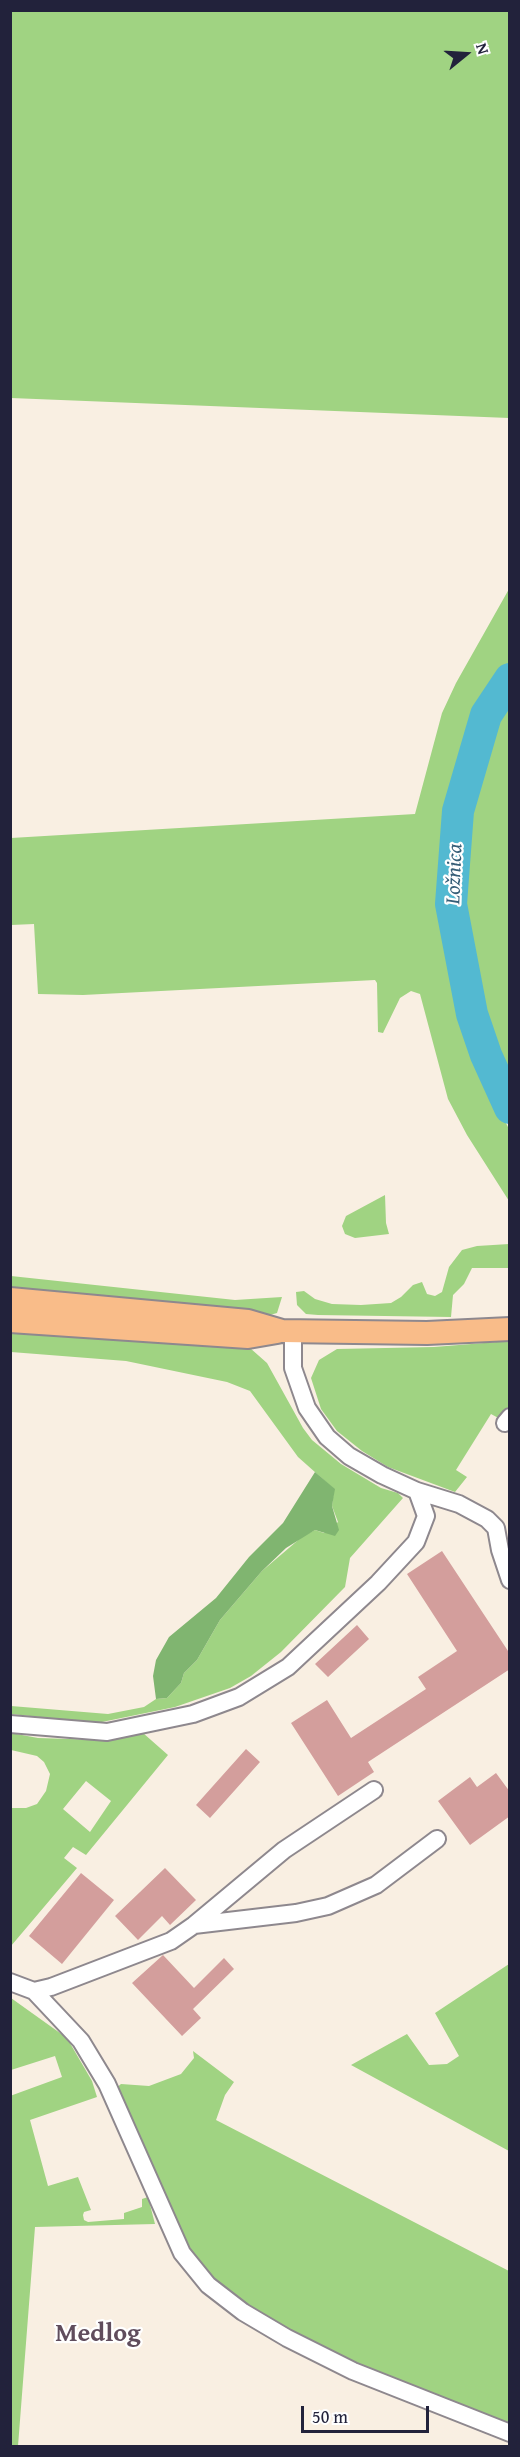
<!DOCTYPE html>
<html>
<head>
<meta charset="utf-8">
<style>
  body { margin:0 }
  #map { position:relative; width:520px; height:2457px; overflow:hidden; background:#f9efe2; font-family:"Gentium Book Plus",serif }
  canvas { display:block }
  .frame { position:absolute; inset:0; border:12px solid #22223b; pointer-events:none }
  .north { position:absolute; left:436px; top:24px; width:60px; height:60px; -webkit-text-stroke:4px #fff; paint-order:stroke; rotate:72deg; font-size:16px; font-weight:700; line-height:24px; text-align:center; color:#22223b }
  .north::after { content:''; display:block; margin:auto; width:21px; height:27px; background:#22223b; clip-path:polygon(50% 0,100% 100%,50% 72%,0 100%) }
  .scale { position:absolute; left:301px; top:2406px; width:128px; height:27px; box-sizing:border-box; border:3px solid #22223b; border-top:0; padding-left:8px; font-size:18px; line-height:21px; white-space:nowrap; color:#22223b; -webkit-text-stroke:4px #fff; paint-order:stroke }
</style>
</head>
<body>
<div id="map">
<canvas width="520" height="2457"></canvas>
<div class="frame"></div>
<div class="north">N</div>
<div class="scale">50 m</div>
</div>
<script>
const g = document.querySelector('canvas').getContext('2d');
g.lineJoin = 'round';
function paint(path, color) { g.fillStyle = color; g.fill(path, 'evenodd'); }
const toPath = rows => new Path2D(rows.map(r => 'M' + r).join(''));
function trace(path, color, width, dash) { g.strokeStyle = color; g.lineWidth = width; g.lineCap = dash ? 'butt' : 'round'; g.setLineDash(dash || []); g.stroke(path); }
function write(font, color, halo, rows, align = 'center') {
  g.font = font + ' "Gentium Book Plus",serif'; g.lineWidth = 4.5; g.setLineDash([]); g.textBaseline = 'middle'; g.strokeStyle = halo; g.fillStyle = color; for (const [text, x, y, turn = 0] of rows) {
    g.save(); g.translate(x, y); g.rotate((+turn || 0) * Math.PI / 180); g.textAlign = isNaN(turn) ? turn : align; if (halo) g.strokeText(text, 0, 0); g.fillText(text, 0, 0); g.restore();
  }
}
paint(toPath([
  [11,10,509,11,509,418,11,398],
  [509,589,509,663,483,711,464,762,448,861,446,901,452,970,470,1039,488,1088,509,1129,509,1201,467,1135,448,1099,420,994,411,991,400,998,383,1033,378,1032,377,983,375,980,83,995,38,994,34,924,11,925,11,838,415,814,442,713,456,683],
  [509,703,509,1097,483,1033,467,967,463,907,465,857,473,805,496,725],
  [385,1195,386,1223,389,1234,355,1238,345,1234,342,1226,346,1216],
  [509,1244,509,1268,472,1268,464,1284,453,1295,451,1317,318,1315,306,1314,297,1305,296,1292,304,1291,315,1299,332,1304,361,1305,391,1303,401,1297,413,1285,422,1282,427,1294,435,1296,442,1292,449,1267,462,1250,477,1246],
  [11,1276,235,1300,282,1297,277,1313,270,1315,239,1313,11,1292],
  [10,1328,239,1344,250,1348,267,1363,303,1428,312,1440,341,1464,381,1488,398,1493,403,1498,350,1558,345,1587,281,1652,251,1676,230,1688,175,1707,97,1723,11,1714,11,1706,108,1714,144,1707,156,1699,167,1698,181,1683,184,1673,197,1660,220,1620,262,1571,303,1536,315,1530,324,1533,338,1522,332,1506,334,1489,298,1457,250,1391,227,1382,126,1361,11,1352],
  [509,1341,509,1408,502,1420,491,1414,456,1470,467,1477,455,1492,388,1467,362,1451,337,1431,321,1409,311,1378,319,1360,337,1349,434,1347],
  [11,1733,38,1738,100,1740,143,1733,168,1755,86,1855,73,1847,64,1858,77,1868,11,1946,11,1808,26,1808,37,1804,46,1791,50,1774,44,1762,37,1756,11,1750],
  [86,1781,111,1801,90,1832,63,1809],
  [509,1964,509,2151,351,2065,407,2034,429,2065,447,2064,459,2056,435,2013],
  [11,1998,67,2038,92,2081,97,2097,30,2120,48,2186,78,2177,91,2210,84,2212,83,2215,84,2220,88,2222,124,2219,124,2213,142,2207,142,2199,148,2197,155,2224,35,2227,18,2446,10,2446,10,2096,62,2077,55,2056,11,2070],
  [193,2051,234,2082,225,2095,216,2120,509,2271,509,2427,361,2366,295,2336,243,2305,211,2280,182,2246,115,2089,121,2084,149,2086,181,2074,194,2058]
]), '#a0d382');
paint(toPath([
  [315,1472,335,1489,332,1506,339,1530,335,1536,315,1530,286,1548,262,1571,220,1620,197,1660,184,1673,181,1683,167,1698,156,1699,153,1676,156,1660,169,1637,216,1598,249,1557,283,1523]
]), '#80b570');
trace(toPath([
  [510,679,486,715,458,811,451,904,472,1014,486,1055,510,1108]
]), '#53b9d1', 32);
paint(toPath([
  [442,1551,510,1654,510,1669,368,1762,374,1772,338,1796,291,1723,327,1700,351,1738,426,1689,418,1677,457,1651,407,1574],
  [357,1625,369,1639,328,1677,315,1664],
  [246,1749,260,1762,210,1818,196,1805],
  [496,1773,510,1792,510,1816,470,1845,438,1801,470,1777,477,1787],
  [165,1868,196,1900,170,1925,162,1916,138,1940,115,1916],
  [81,1873,114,1900,62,1964,29,1936],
  [163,1955,194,1988,224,1958,234,1969,193,2009,201,2018,182,2036,132,1983]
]), '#d39e9c');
const minor = toPath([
  [293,1331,293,1368,307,1408,327,1437,349,1456,382,1475,417,1491,459,1504,487,1519,496,1528,500,1550,510,1580],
  [505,1423,510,1417],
  [10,1724,107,1732,193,1714,239,1697,288,1667,378,1583,416,1542,426,1516,417,1491],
  [194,1925,296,1913,328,1906,376,1885,437,1839],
  [10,1982,34,1991,51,1987,171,1941,194,1925,284,1850,374,1790],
  [34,1991,81,2041,107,2084,182,2253,208,2285,243,2312,287,2338,353,2371,510,2433]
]);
const major = toPath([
  [10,1299,248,1321,282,1331,427,1333,510,1329],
  [10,1321,248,1337,277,1332]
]);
trace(minor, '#8e888e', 20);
trace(major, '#8e888e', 26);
trace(minor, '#fff', 16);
trace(major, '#f9bc89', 22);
write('italic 21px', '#365e77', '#fff', [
  ["Ložnica",455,874,-88]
]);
write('bold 26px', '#604d5d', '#fff', [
  ["Medlog",98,2334]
]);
</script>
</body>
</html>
